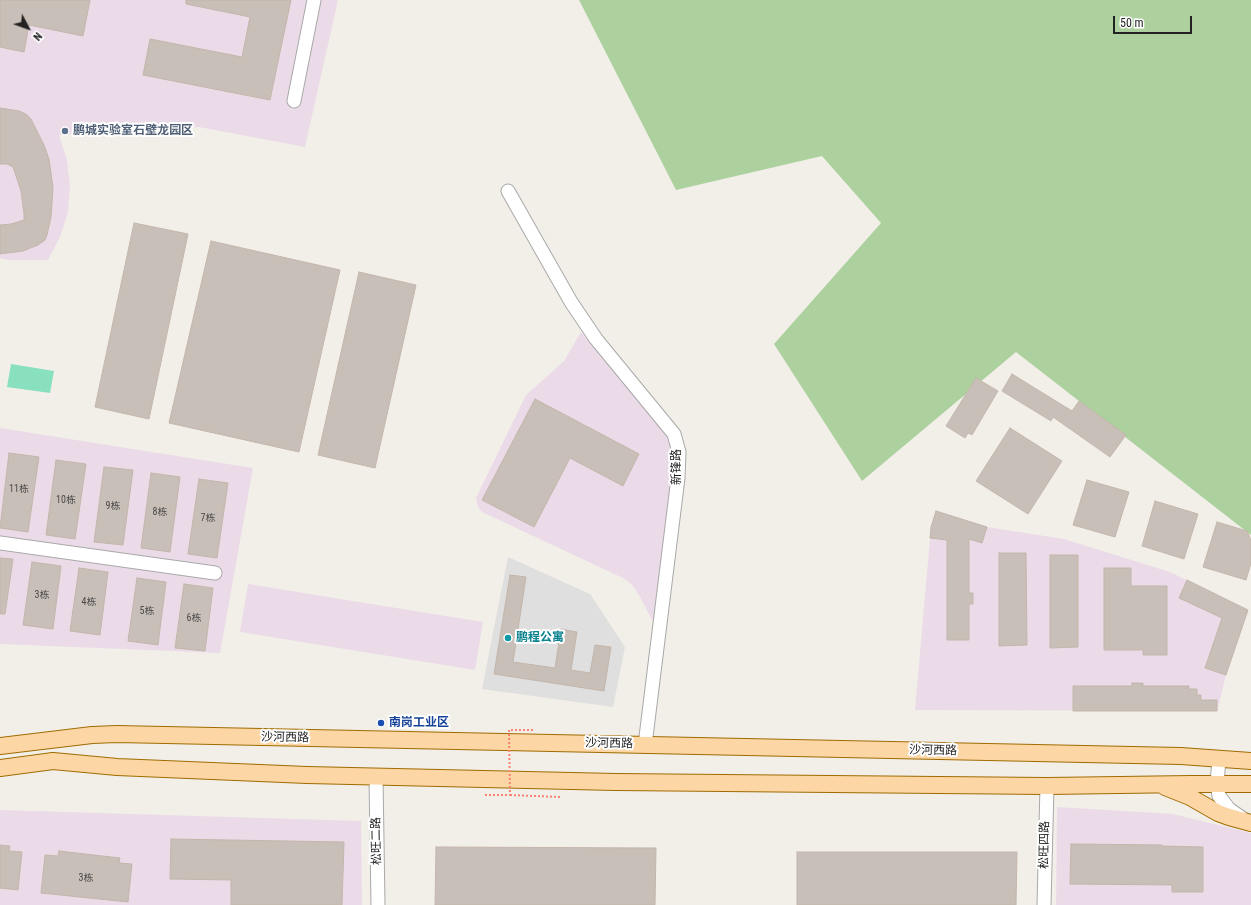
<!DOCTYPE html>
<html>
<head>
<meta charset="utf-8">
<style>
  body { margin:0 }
  #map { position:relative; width:1251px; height:905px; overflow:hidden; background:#f2efe9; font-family:"Roboto Condensed",sans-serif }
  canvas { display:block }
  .north { position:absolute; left:8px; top:8px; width:40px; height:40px; -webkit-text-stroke:3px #fff; paint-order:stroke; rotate:131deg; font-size:11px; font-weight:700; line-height:16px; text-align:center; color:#222 }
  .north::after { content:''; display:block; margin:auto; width:14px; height:18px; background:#222; clip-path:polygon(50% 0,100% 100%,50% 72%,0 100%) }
  .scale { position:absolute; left:1113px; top:16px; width:79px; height:18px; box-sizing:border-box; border:2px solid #222; border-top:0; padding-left:5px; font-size:12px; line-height:14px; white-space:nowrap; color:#222; -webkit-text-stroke:3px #fff; paint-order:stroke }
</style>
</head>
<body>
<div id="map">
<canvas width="1251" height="905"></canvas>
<div class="north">N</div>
<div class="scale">50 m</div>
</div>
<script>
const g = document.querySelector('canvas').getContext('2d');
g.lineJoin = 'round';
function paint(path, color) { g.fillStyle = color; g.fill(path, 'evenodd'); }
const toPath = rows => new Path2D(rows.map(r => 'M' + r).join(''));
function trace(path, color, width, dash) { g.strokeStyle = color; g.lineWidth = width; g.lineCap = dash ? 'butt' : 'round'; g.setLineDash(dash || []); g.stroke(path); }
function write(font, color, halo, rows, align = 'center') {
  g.font = font + ' "Roboto Condensed","Noto Sans SC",sans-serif'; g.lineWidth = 4; g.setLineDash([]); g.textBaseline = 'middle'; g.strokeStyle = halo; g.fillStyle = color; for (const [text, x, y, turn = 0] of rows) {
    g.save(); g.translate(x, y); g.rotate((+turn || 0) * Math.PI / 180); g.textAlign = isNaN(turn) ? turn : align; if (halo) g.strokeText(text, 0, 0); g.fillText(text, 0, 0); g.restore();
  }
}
paint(toPath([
  [508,557,590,594,625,647,613,707,482,689]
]), '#e0dfdf');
paint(toPath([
  [0,0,338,0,305,147,199,127,59,135,67,160,70,186,68,212,60,237,48,260,7,260,0,258],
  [581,332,668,436,672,449,673,464,668,523,657,619,652,620,639,595,633,586,625,579,482,512,478,507,476,498,526,395,564,361],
  [0,428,253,468,220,653,0,644],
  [936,511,987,527,1064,539,1170,572,1248,610,1226,675,1217,711,915,710,931,527],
  [248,584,483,622,475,670,240,632],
  [1057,807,1173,814,1251,833,1251,905,1056,905],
  [0,810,361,821,362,905,0,905]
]), '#ebdbe8');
paint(toPath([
  [579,0,1251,0,1251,535,1016,352,862,481,774,344,881,223,822,156,676,190]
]), '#add19e');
paint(toPath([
  [11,364,54,371,50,393,7,387]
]), '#88e0be');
const building = toPath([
  [0,0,90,0,83,36,29,25,24,52,0,47,0,0],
  [186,0,291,0,270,100,143,75,150,39,242,57,250,17,186,4,186,0],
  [0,108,19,111,26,114,31,119,44,145,49,159,53,188,51,217,47,235,45,240,38,245,23,251,0,254,0,225,11,224,24,220,24,214,21,191,13,167,7,164,0,164,0,108],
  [134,223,188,234,149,419,95,407,134,223],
  [211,241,340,270,299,452,169,423,211,241],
  [359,272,416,285,375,468,318,455,359,272],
  [1012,374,1072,411,1079,401,1126,435,1110,457,1053,417,1051,421,1002,391,1012,374],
  [976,378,998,391,972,435,968,433,965,438,946,426,976,378],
  [535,399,639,454,623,486,570,458,534,527,482,500,535,399],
  [1010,428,1062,461,1028,514,976,481,1010,428],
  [9,453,39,457,28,532,0,528,9,453],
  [56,460,86,464,75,539,46,535,56,460],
  [104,467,133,470,123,545,94,542,104,467],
  [151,473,180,477,170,552,141,548,151,473],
  [199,479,228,483,217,558,188,554,199,479],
  [1087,480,1129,492,1115,537,1073,525,1087,480],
  [1155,501,1198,514,1184,559,1142,546,1155,501],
  [936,511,987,527,982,543,969,539,969,593,973,593,973,604,969,604,969,640,947,640,947,540,930,538,931,527,936,511],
  [1217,522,1247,531,1251,540,1251,563,1246,580,1203,567,1217,522],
  [999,553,1026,553,1027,645,999,646,999,553],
  [1050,555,1078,555,1078,647,1050,648,1050,555],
  [0,558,13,559,5,614,0,614,0,558],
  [32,562,61,566,53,629,23,625,32,562],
  [79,568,108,572,100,635,70,631,79,568],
  [1104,568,1131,568,1131,586,1167,586,1167,655,1143,655,1143,650,1104,650,1104,568],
  [510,575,526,577,513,662,555,668,561,629,577,632,571,670,590,673,595,645,611,647,604,691,494,674,510,575],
  [137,578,166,582,158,645,128,641,137,578],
  [1187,580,1248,610,1226,675,1205,668,1222,618,1179,598,1187,580],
  [184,584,213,588,205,651,175,648,184,584],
  [1132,683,1143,683,1143,686,1189,686,1189,689,1197,689,1197,695,1201,695,1201,700,1217,700,1217,711,1073,711,1073,686,1132,686,1132,683],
  [171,839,344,842,342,905,231,905,231,880,170,879,171,839],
  [1071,844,1162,845,1162,846,1203,847,1203,892,1172,892,1172,885,1070,884,1071,844],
  [0,845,10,846,9,851,22,852,18,890,0,888,0,845],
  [436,847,656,848,655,905,435,905,436,847],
  [59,851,120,858,119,863,132,864,128,902,41,893,45,855,58,856,59,851],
  [797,852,1017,852,1016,905,797,905,797,852]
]);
paint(building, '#c7bfb8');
trace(building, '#c4b6ab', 1);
const minor = toPath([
  [294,101,314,0],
  [508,191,571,302,596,339,674,434,679,452,678,478,645,745],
  [0,543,215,573],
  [1219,759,1217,784,1219,796,1229,809,1242,818],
  [376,777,378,905],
  [1044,905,1047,786]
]);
const major = toPath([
  [0,746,92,735,117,734,1181,756,1251,761],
  [0,768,53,761,117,767,307,775,616,782,1047,786,1191,784,1251,784],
  [1165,787,1190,797,1218,813,1229,817,1251,823]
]);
trace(minor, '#a9a9a9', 15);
trace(major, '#a06b00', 18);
trace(toPath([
  [510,795,560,797]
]), '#fa8072', 2, [2, 2]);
trace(minor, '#fff', 13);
trace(major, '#fcd6a4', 16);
trace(toPath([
  [485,795,510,795,509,730,535,730]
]), '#fa8072', 2, [2, 2]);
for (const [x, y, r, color] of [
  [65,131,4,"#5c6f8a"],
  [508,638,4,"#0f9aa8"],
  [381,723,4,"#1a4fb4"]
]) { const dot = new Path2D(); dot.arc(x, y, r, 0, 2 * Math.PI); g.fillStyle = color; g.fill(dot); trace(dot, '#fff', 1.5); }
write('10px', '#4b4948', null, [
  ["11栋",19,489],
  ["10栋",66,500],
  ["9栋",113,506],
  ["8栋",160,512],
  ["7栋",208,518],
  ["3栋",42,595],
  ["4栋",89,602],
  ["5栋",147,611],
  ["6栋",194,618],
  ["3栋",86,878]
]);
write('bold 12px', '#4e5e75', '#fff', [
  ["鹏城实验室石壁龙园区",73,131]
], 'left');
write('12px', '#222', '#fff', [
  ["新锋路",677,467,-90],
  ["沙河西路",285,738,1],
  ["沙河西路",609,744,1],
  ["沙河西路",933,751,1],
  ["松旺二路",377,841,-91],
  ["松旺四路",1045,845,-89]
]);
write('bold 12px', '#0d838f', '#fff', [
  ["鹏程公寓",516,638]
], 'left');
write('bold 12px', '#164399', '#fff', [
  ["南岗工业区",389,723]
], 'left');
</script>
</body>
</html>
